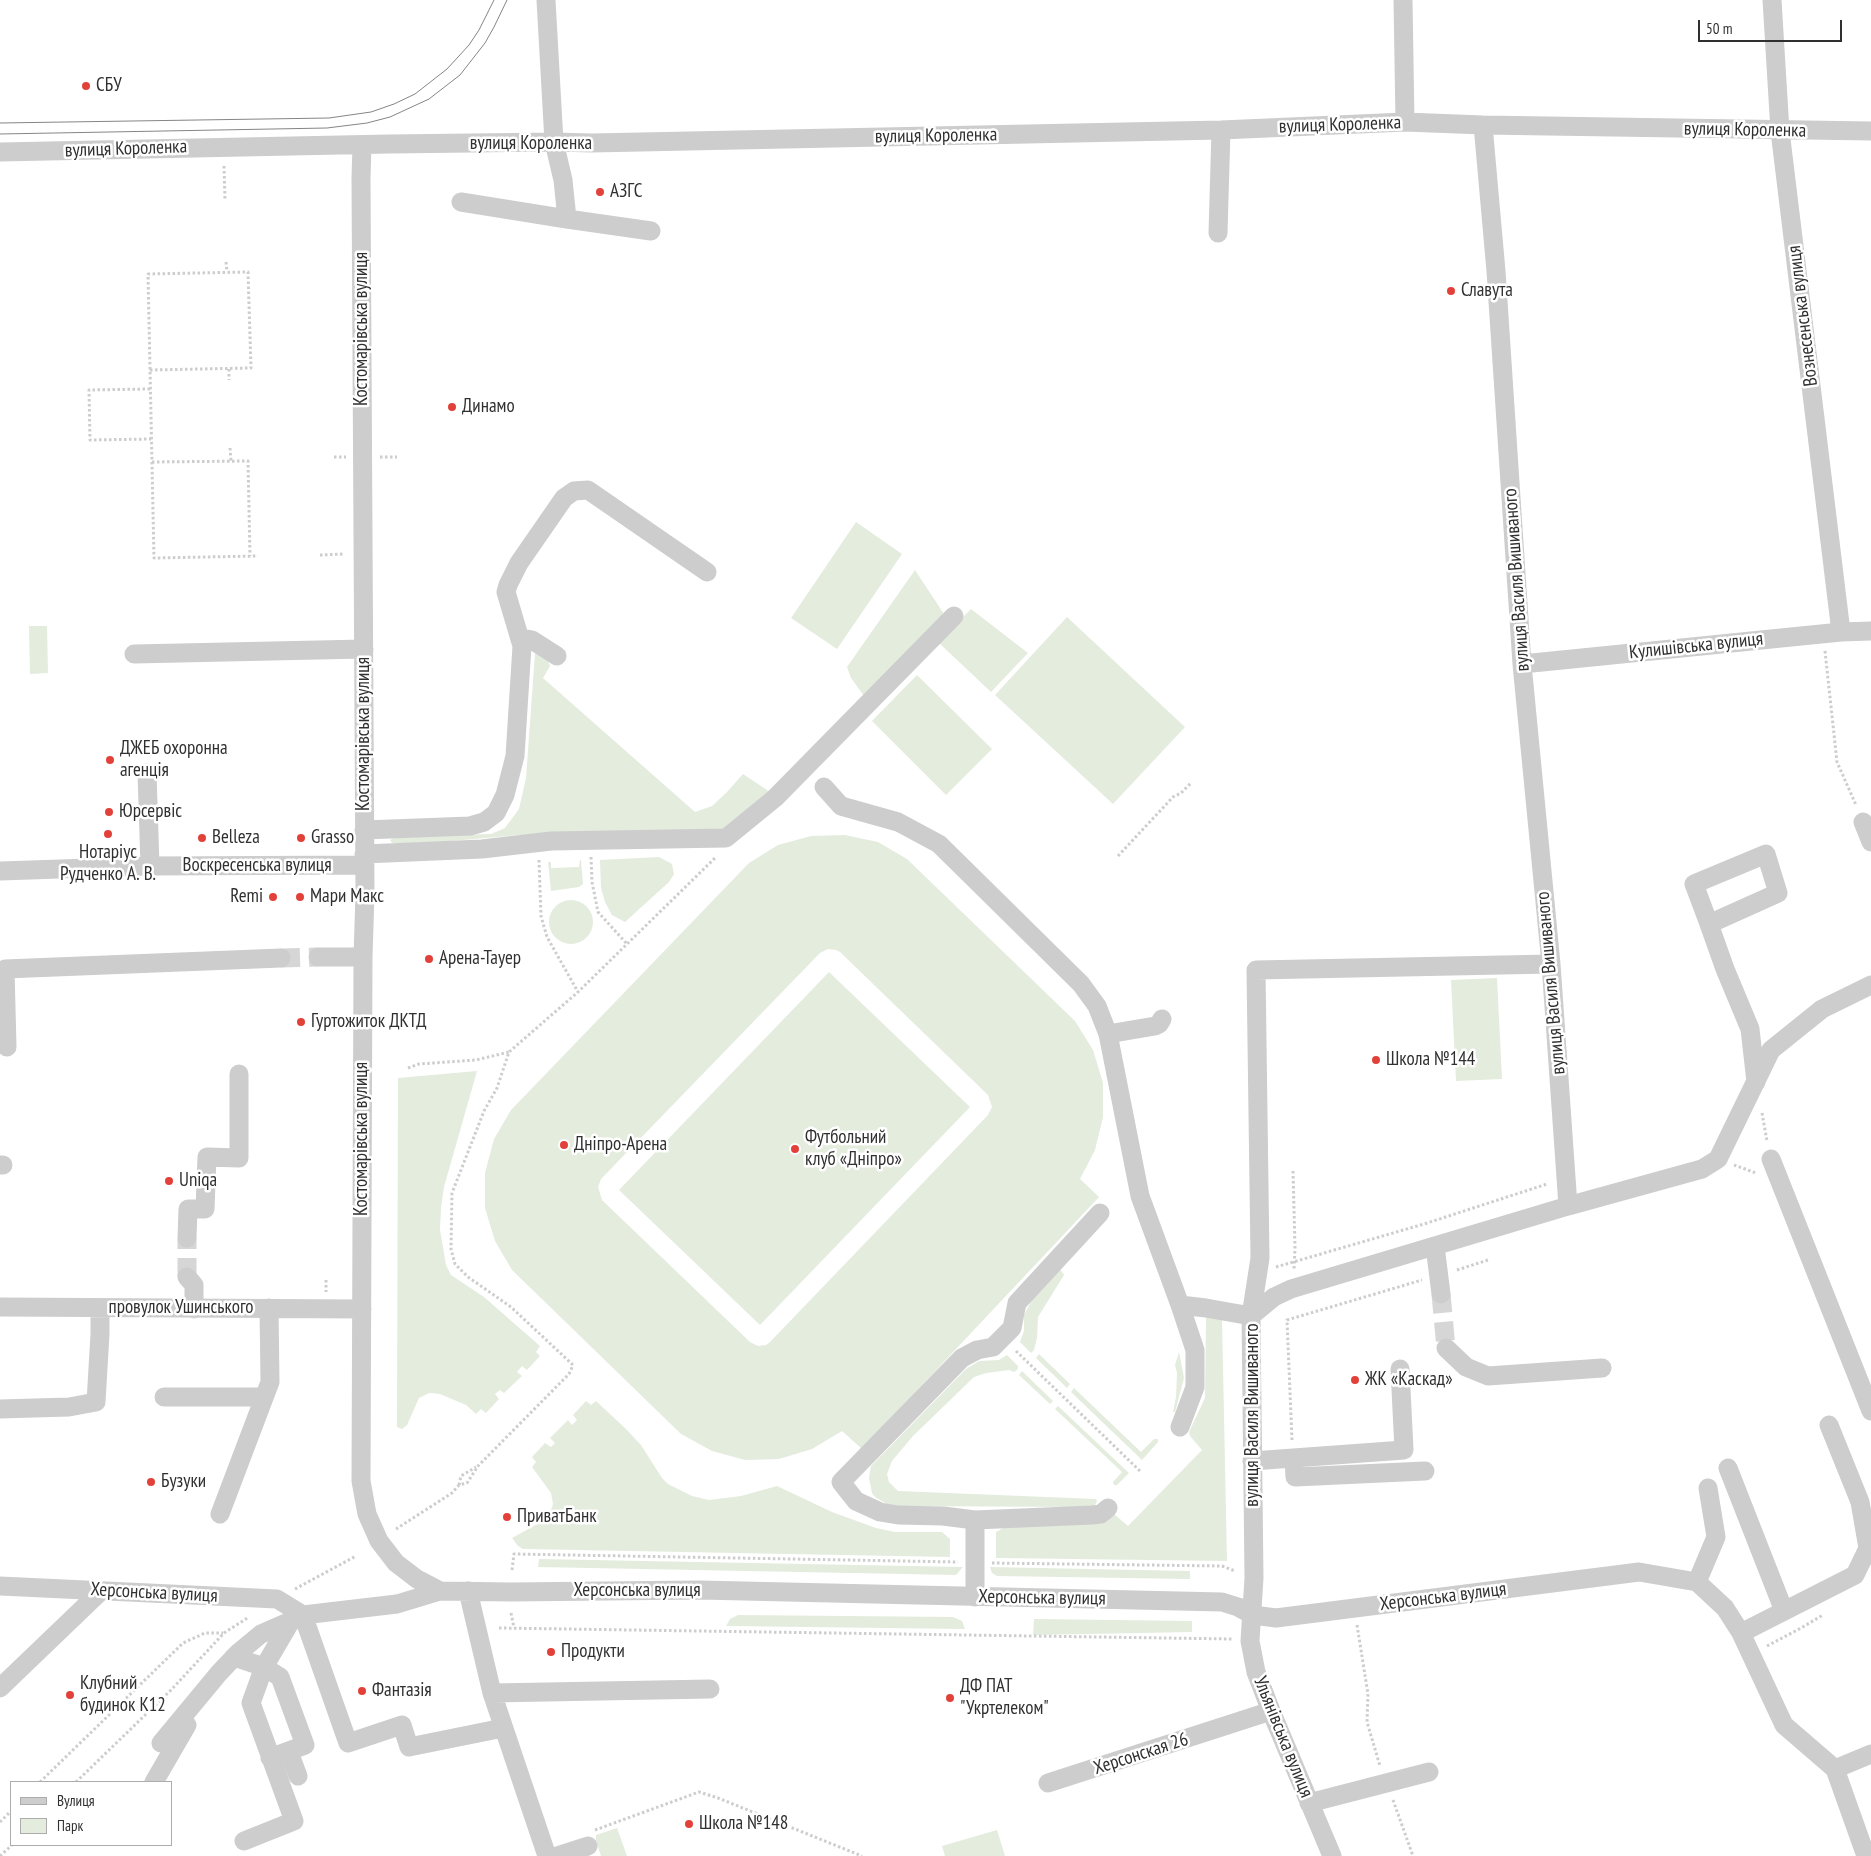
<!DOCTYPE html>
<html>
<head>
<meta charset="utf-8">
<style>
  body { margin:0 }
  #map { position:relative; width:1871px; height:1856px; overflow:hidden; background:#fff; font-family:"PT Sans Narrow",sans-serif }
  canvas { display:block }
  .legend { position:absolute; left:10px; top:1781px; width:162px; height:65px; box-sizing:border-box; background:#fff; border:1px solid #acacac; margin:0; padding:6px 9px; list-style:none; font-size:15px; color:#303030 }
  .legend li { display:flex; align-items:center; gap:10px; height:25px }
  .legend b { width:25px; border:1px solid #acacac }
  .scale { position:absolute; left:1698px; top:20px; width:144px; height:22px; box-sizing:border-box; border:2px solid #303030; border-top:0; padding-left:6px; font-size:15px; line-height:18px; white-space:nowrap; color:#303030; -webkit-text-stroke:4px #fff; paint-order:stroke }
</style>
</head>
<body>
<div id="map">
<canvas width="1871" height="1856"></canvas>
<ul class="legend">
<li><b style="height:6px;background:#cdcdcd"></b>Вулиця</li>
<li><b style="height:14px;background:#e4ecde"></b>Парк</li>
</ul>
<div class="scale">50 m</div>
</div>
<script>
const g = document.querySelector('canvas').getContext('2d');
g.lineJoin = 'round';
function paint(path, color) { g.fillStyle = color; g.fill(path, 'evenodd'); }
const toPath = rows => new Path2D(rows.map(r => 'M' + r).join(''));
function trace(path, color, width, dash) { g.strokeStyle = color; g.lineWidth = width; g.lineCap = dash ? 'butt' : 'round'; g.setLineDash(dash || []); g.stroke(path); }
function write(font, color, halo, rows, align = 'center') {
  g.font = font + ' "PT Sans Narrow",sans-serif'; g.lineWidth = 5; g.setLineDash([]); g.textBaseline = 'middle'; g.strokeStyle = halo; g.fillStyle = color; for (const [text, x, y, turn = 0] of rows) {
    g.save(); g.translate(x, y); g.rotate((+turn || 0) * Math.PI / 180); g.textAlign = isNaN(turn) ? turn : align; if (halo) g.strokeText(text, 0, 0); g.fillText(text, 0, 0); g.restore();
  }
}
paint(toPath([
  [856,522,902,554,837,649,791,618],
  [915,570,944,614,864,696,851,678,847,667],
  [971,609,1028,653,991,692,938,642],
  [1067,617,1185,727,1113,804,995,695],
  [29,626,47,626,48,673,30,674],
  [535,653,548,661,550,666,543,678,695,812,712,806,727,792,743,774,770,792,721,833,657,830,520,835,417,844,392,843,390,840,395,837,491,834,505,828,519,809,526,778],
  [917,675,992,749,946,795,872,721],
  [845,835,878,842,907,859,1075,1021,1093,1050,1103,1083,1103,1117,1095,1150,1080,1179,1099,1197,862,1449,842,1431,812,1449,779,1459,745,1460,712,1451,681,1434,512,1270,495,1241,485,1208,485,1173,494,1139,511,1110,749,863,778,845,811,836],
  [828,949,836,950,840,952,988,1095,992,1107,988,1115,770,1342,766,1345,758,1346,750,1342,602,1200,598,1187,601,1179,820,953],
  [659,857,672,864,674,874,669,882,625,922,612,915,605,902,601,888,600,860],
  [580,860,581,860,583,884,579,887,551,891,548,862,551,862,551,868,579,867],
  '549 922a22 22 0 1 1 44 0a22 22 0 1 1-44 0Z',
  [829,972,970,1107,760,1325,619,1190],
  [1497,978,1502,1079,1456,1081,1451,980],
  [477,1071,444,1187,441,1208,440,1230,446,1265,451,1275,484,1297,540,1346,536,1352,540,1356,527,1370,522,1366,517,1372,522,1376,504,1393,500,1390,495,1394,499,1399,486,1413,481,1409,476,1414,466,1405,440,1394,429,1393,419,1398,407,1425,402,1429,397,1427,398,1078],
  [1060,1269,1064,1275,1038,1317,1037,1338,1034,1350,1031,1353,1020,1342,1024,1331,1024,1315,1032,1300],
  [1206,1317,1222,1319,1227,1561,996,1558,996,1532,1005,1527,1102,1523,1108,1521,1114,1514,1128,1526,1202,1450,1190,1436,1189,1432,1205,1398],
  [1179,1352,1184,1378,1175,1412,1173,1412,1176,1397,1177,1373,1175,1365],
  [1039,1354,1070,1384,1067,1388,1036,1358],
  [1007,1355,1018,1366,1018,1369,1014,1372,1009,1370,986,1373,974,1377,913,1436,892,1461,887,1474,889,1482,898,1491,1096,1499,1097,1501,1095,1505,1087,1507,890,1506,875,1497,872,1493,869,1478,871,1466,966,1369,979,1361,999,1360],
  [1022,1371,1053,1401,1050,1404,1019,1375],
  [1074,1388,1141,1452,1154,1439,1158,1439,1158,1442,1142,1460,1071,1392],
  [586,1401,591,1405,596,1401,626,1429,641,1445,662,1478,668,1484,692,1496,709,1500,741,1496,777,1486,832,1512,876,1528,895,1532,942,1532,950,1539,950,1557,523,1549,518,1546,512,1538,541,1522,550,1514,553,1504,551,1493,532,1467,536,1462,532,1457,545,1443,551,1447,555,1443,550,1438,568,1420,572,1425,577,1420,573,1415],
  [1058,1406,1129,1473,1117,1485,1114,1485,1113,1482,1122,1472,1055,1409],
  [539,1559,963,1567,956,1575,538,1567],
  [990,1567,1190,1571,1190,1579,997,1576,992,1573],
  [738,1615,953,1617,962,1621,965,1629,726,1626,730,1619],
  [1034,1619,1192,1621,1192,1632,1033,1635],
  [617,1828,627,1856,601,1856,596,1841,596,1835],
  [997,1830,1005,1856,945,1856,942,1846]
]), '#e4ecde');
trace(toPath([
  [281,958,318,957],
  [187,1277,187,1238],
  [1441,1294,1446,1348]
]), '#d6d6d6', 19, [19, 9]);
trace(toPath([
  [224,166,225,200],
  [226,262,227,272],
  [229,369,229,380],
  [150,370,251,368,248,272,148,274,154,558,258,556],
  [150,389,89,390,90,440,151,439],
  [230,448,231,461],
  [334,457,346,457],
  [380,457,397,457],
  [152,462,248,461,250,556],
  [320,555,344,554],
  [1825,651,1837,762,1856,805],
  [1118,856,1173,797,1181,793,1191,783],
  [591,857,592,882,598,912,627,944],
  [539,860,541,916,547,937,578,992],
  [408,1068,419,1064,476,1060,509,1052],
  [1762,1113,1767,1141],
  [1734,1165,1756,1173],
  [1293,1171,1295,1248,1294,1269],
  [1276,1267,1424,1224,1547,1184],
  [1457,1270,1488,1260],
  [326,1280,326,1292],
  [1016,1351,1141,1472],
  [1292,1440,1287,1320,1422,1280],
  [459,1485,461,1476,476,1467],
  [396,1529,452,1493,459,1485,467,1483,478,1466,569,1374,573,1365,511,1307,468,1277,455,1264,451,1249,452,1193,484,1111,497,1088,509,1052,578,992,716,857],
  [992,1563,1222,1566,1235,1571],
  [512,1570,514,1554,958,1562],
  [295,1589,356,1556],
  [511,1613,514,1628],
  [1357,1625,1368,1694,1367,1722,1380,1766],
  [499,1628,1232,1639],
  [1767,1646,1801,1628,1823,1615],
  [40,1782,183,1643,205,1633,223,1633],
  [76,1782,171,1690,224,1633,249,1617],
  [1393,1800,1413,1856],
  [0,1822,11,1811],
  [595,1830,699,1792,718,1798,862,1856],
  [0,1856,12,1845]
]), '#cdcdcd', 3, [2.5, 2.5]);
trace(toPath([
  [1403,0,1405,122],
  [1772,0,1780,131,1841,632],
  [362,145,361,178,365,893,363,957,361,1481,367,1514,379,1541,396,1563,417,1579,440,1591],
  [0,152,389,144,554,142,592,143,1221,130,1405,122,1483,125,1871,131],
  [461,202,567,219,563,180,554,142,546,0],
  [567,219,651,231],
  [1218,233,1221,130],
  [522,646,506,592,508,585,519,563,564,498,574,491,588,490,707,572],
  [134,654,364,649],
  [1522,664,1841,632,1871,631],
  [147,773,150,866],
  [824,787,841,806,898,822,939,844,1081,984,1097,1006,1108,1034,1140,1196,1180,1305],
  [1863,822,1871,842],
  [364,830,470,826,484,822,496,813,505,795,515,756,522,646,527,639,532,640,557,656],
  [364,854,482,849,551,841,726,838,775,798,954,616],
  [0,871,150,866,365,865],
  [1709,924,1694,884,1766,854,1778,893,1709,924,1725,969,1750,1029,1756,1082],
  [318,957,363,957],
  [1108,1034,1155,1026,1159,1024,1162,1019],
  [7,1047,5,969,281,958],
  [1771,1159,1871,1411],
  [0,1165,3,1165],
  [1568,1206,1702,1169,1718,1159,1771,1050,1822,1009,1871,985],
  [187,1238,188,1209,205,1209,207,1157,239,1158,239,1074],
  [1435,1246,1441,1294],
  [187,1277,194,1285,194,1309],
  [0,1307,362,1309],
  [1446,1348,1466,1367,1488,1376,1602,1368],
  [164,1397,264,1397],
  [0,1409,69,1407,96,1402,100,1334,100,1308],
  [1180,1427,1195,1387,1195,1350,1180,1305,1206,1308,1251,1316,1260,1258,1256,970,1551,964],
  [1294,1458,1295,1477,1425,1471],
  [1252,1461,1404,1450,1400,1369],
  [1728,1468,1784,1611],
  [220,1514,270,1382,269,1308],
  [975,1520,943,1516,898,1515,880,1512,856,1501,841,1482,962,1358,977,1350,993,1347,1012,1328,1017,1303,1100,1213],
  [1697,1582,1716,1537,1708,1488],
  [0,1586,277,1599,303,1615],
  [468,1591,492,1693,547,1856],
  [975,1597,975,1520,1092,1515,1101,1514,1108,1508],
  [1741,1633,1855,1575,1868,1548,1860,1502,1829,1425],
  [234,1657,264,1667,280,1677,305,1745,270,1758],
  [0,1688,101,1591],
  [492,1693,710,1689],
  [503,1728,409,1747,402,1725,348,1743,303,1615,397,1604,440,1591,511,1592,700,1590,1222,1602,1238,1607,1253,1615,1276,1618,1639,1572,1697,1582,1725,1608,1741,1633,1784,1725,1835,1769,1866,1856],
  [161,1743,219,1673,238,1653,261,1634,293,1620],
  [289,1752,298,1776],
  [1835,1769,1871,1754],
  [154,1782,187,1725],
  [1048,1783,1271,1711],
  [1309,1803,1429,1772],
  [244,1841,294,1821,251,1703,264,1667,291,1621],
  [557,1856,588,1846],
  [1332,1856,1271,1711,1256,1672,1250,1641,1254,1578,1251,1316,1274,1297,1291,1289,1568,1206,1551,964,1522,664,1496,271,1483,125]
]), '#cdcdcd', 19);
trace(toPath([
  [0,123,329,118,371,112,394,104,415,94,447,69,469,45,479,30,494,0],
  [0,134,327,128,367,123,390,117,429,99,460,75,485,43,494,27,507,0]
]), '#858585', 1);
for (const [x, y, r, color] of [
  [86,86,5,"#e14138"],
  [600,192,5,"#e14138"],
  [1451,291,5,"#e14138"],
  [452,407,5,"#e14138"],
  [110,760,5,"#e14138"],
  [109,812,5,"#e14138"],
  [108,834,5,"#e14138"],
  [202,838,5,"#e14138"],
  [301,838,5,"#e14138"],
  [273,897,5,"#e14138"],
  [300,897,5,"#e14138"],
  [429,959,5,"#e14138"],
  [301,1022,5,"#e14138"],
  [1376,1060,5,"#e14138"],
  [564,1145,5,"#e14138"],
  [795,1149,5,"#e14138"],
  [169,1181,5,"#e14138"],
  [1355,1380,5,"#e14138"],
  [151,1482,5,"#e14138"],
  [507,1517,5,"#e14138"],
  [551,1652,5,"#e14138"],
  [362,1691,5,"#e14138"],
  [70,1695,5,"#e14138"],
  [950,1698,5,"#e14138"],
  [689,1824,5,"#e14138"]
]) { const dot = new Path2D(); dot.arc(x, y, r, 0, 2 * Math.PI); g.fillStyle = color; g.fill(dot); trace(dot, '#fff', 2); }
write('19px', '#303030', '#fff', [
  ["СБУ",96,86],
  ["АЗГС",610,192],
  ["Славута",1461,291],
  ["Динамо",462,407],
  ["ДЖЕБ охоронна",120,749],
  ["агенція",120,771],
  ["Юрсервіс",119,812],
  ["Belleza",212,838],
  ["Grasso",311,838],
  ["Нотаріус",108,853,"center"],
  ["Рудченко А. В.",108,875,"center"],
  ["Remi",263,897,"right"],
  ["Мари Макс",310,897],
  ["Арена-Тауер",439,959],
  ["Гуртожиток ДКТД",311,1022],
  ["Школа №144",1386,1060],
  ["Футбольний",805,1138],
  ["клуб «Дніпро»",805,1160],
  ["Дніпро-Арена",574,1145],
  ["Uniqa",179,1181],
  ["ЖК «Каскад»",1365,1380],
  ["Бузуки",161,1482],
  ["ПриватБанк",517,1517],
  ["Продукти",561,1652],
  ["Клубний",80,1684],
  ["будинок К12",80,1706],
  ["ДФ ПАТ",960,1687],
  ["\"Укртелеком\"",960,1709],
  ["Фантазія",372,1691],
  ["Школа №148",699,1824]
], 'left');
write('19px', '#303030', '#fff', [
  ["вулиця Короленка",1340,125,-2],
  ["вулиця Короленка",1745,130,1],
  ["вулиця Короленка",936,136,-1],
  ["вулиця Короленка",531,144],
  ["вулиця Короленка",126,149,-2],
  ["Вознесенська вулиця",1803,316,-97],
  ["Костомарівська вулиця",362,329,-90],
  ["вулиця Василя Вишиваного",1517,580,-94],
  ["Кулишівська вулиця",1696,646,-6],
  ["Костомарівська вулиця",364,734,-90],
  ["Воскресенська вулиця",257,866],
  ["вулиця Василя Вишиваного",1551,983,-95],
  ["Костомарівська вулиця",362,1139,-90],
  ["провулок Ушинського",181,1308],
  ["вулиця Василя Вишиваного",1253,1415,-90],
  ["Херсонська вулиця",637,1591],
  ["Херсонська вулиця",154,1593,3],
  ["Херсонська вулиця",1443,1597,-7],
  ["Херсонська вулиця",1042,1598,1],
  ["Ульянівська вулиця",1283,1737,68],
  ["Херсонская 26",1141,1754,-18]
]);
</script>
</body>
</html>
